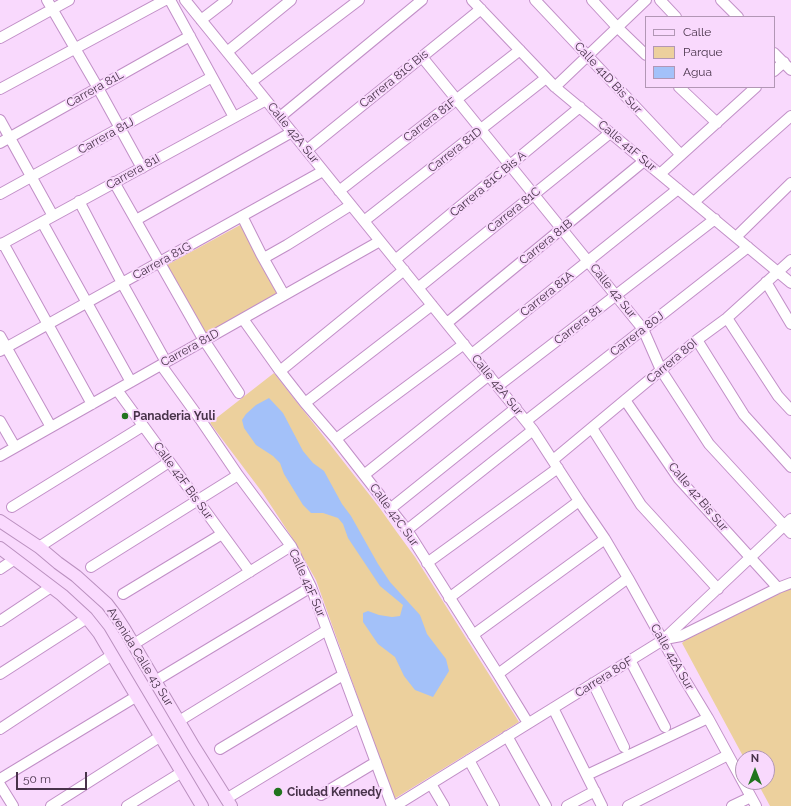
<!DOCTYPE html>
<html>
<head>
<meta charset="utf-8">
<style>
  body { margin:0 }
  #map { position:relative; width:791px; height:806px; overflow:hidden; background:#f9d9fd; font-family:Raleway,sans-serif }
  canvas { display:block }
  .legend { position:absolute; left:645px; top:16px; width:130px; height:72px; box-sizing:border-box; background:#f9d9fd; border:1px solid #b297b5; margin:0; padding:5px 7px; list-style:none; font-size:12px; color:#48334a }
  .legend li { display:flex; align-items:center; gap:8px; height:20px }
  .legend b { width:20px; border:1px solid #b297b5 }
  .north { position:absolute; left:735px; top:750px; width:40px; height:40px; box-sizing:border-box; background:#f9d9fd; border:1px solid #b297b5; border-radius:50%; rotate:0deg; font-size:11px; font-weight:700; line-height:16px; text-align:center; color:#48334a }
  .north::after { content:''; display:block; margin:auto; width:14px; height:18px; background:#21741e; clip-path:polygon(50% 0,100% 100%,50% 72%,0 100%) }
  .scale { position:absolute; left:16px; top:772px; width:71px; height:18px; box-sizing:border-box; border:2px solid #48334a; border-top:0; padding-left:5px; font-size:12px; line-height:14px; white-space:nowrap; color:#48334a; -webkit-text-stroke:3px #f9d9fd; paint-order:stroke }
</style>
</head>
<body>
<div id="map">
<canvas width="791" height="806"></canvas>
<ul class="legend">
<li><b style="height:5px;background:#fadafe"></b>Calle</li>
<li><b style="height:11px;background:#ecd09d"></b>Parque</li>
<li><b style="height:11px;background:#a3c1f9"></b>Agua</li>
</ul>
<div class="north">N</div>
<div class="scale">50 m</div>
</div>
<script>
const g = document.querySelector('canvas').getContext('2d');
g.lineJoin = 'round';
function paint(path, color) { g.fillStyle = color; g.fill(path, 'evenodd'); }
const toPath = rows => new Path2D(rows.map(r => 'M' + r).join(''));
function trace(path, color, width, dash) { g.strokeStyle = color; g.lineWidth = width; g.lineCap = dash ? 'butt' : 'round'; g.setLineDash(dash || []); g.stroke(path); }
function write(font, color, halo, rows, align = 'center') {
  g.font = font + ' Raleway,sans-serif'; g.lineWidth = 4; g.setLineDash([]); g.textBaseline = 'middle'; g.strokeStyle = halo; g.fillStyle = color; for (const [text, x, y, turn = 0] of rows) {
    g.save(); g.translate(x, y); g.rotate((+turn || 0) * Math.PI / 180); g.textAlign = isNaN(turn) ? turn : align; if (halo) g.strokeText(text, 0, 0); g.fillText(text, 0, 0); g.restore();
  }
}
paint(toPath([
  [242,224,280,293,204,334,167,265],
  [274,373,379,507,396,531,415,557,519,722,394,799,316,580,291,536,262,492,210,423],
  [791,587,791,806,770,806,757,782,767,782,767,758,744,758,682,643,693,634,726,615]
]), '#ecd09d');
paint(toPath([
  [269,398,283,413,303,451,313,463,324,471,342,504,351,516,378,564,390,582,420,615,427,634,446,659,449,671,433,697,415,690,404,676,395,657,378,644,363,622,363,613,368,611,379,615,392,617,400,616,403,605,380,586,348,538,343,524,338,518,323,513,311,513,303,505,284,474,280,463,273,456,256,445,244,428,242,420,246,414,256,405]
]), '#a3c1f9');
const minor = toPath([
  [47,0,98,88,142,168],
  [170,0,234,117],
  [185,0,533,430,579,501,605,539,628,578,682,675,708,718,756,806],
  [472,0,555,87,791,283],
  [535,0,681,155],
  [592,0,617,27,646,55],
  [660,0,676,17],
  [721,0,738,17],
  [201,20,227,0],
  [0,38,69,0],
  [227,52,291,0],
  [774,53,791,70],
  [422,57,643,329,661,370,709,444,791,533],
  [774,71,784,62],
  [251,82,359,0],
  [555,87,646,0],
  [679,87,717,123],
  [0,89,165,0],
  [280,117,422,0],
  [0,120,53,216],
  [0,143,190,36],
  [307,150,481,9],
  [660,174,756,87],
  [114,182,202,337,239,393],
  [339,191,520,50],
  [0,194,212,77],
  [79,201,122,283,166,362],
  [694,202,791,116],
  [242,216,261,254,284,295],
  [136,220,292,132],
  [364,221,546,78],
  [42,222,131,382],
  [736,237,791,183],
  [3,243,92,404],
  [0,245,266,100],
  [264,258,287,245,351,205],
  [395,260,580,107],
  [766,282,791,324],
  [418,288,610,133],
  [727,318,778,396,791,410],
  [243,319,280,371,305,403,336,439,407,530,498,674,528,723],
  [447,323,644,161],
  [0,336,51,427],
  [697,340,744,415,791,467],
  [0,351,323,171],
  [472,354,678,189],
  [161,365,200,419,238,475,291,546,311,587,392,806],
  [280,371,404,270],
  [498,386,715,219],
  [117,390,250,572],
  [625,400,679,479,778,588],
  [305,403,432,305],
  [0,421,15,447],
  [526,421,748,247],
  [592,428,641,505,718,589],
  [336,439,464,344],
  [0,456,380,241],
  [553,460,697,340,727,318,791,260],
  [364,475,489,375],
  [12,507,143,426],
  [390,509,516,408],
  [407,530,533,430],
  [39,547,169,462],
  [427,563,558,468],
  [91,567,238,475],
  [0,569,15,559],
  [123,594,222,534],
  [449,598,579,501],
  [0,621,51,587],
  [473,635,605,539],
  [665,639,681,636,778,588,791,583],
  [134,644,291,546],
  [630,660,665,727],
  [0,674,87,618],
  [498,674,628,578],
  [155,681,311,587],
  [593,683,624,747],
  [553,708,602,806],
  [179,721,327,630],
  [0,729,112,655],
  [507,736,546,806],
  [220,749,343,675],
  [469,760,494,806],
  [587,775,708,718],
  [0,779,137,696],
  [431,784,444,806],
  [0,785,13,806],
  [321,795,376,762],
  [226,799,359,718],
  [51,806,161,736],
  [127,806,182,772],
  [395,806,663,640,791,519],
  [567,806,595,791],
  [628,806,728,755],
  [732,806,751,797]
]);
const major = toPath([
  [0,521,39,547,58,563,76,576,107,604,116,616,125,630,194,747,231,806],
  [0,548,62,595,87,618,99,633,112,655,202,806]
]);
trace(minor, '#c18fc7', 12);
trace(major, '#ba90bf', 14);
trace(minor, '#fff', 10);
trace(major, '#fadafe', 12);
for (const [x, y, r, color] of [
  [125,416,4,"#21741e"],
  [278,792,5,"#21741e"]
]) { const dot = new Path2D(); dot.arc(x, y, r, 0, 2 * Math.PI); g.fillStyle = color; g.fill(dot); trace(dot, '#f9d9fd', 1.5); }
write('12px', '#48334a', '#f9d9fd', [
  ["Calle 41D Bis Sur",608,78,47],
  ["Carrera 81G Bis",394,79,-39],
  ["Carrera 81L",95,89,-29],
  ["Carrera 81F",430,120,-38],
  ["Calle 42A Sur",293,133,51],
  ["Carrera 81J",106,136,-29],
  ["Calle 41F Sur",627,146,40],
  ["Carrera 81D",455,150,-38],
  ["Carrera 81I",133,172,-29],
  ["Carrera 81C Bis A",488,184,-40],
  ["Carrera 81C",514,210,-39],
  ["Carrera 81B",546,242,-39],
  ["Carrera 81G",162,261,-29],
  ["Calle 42 Sur",613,291,51],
  ["Carrera 81A",547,294,-39],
  ["Carrera 81",578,325,-38],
  ["Carrera 80J",637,334,-38],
  ["Carrera 81D",190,348,-29],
  ["Carrera 80I",672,361,-40],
  ["Calle 42A Sur",497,385,51],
  ["Calle 42F Bis Sur",183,481,54],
  ["Calle 42 Bis Sur",698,497,50],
  ["Calle 42C Sur",394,515,54],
  ["Calle 42F Sur",307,583,66],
  ["Avenida Calle 43 Sur",140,657,58],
  ["Calle 42A Sur",672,657,60],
  ["Carrera 80F",604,677,-32]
]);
write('bold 12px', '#48334a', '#f9d9fd', [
  ["Panaderia Yuli",133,416],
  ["Ciudad Kennedy",287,792]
], 'left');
</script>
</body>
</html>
